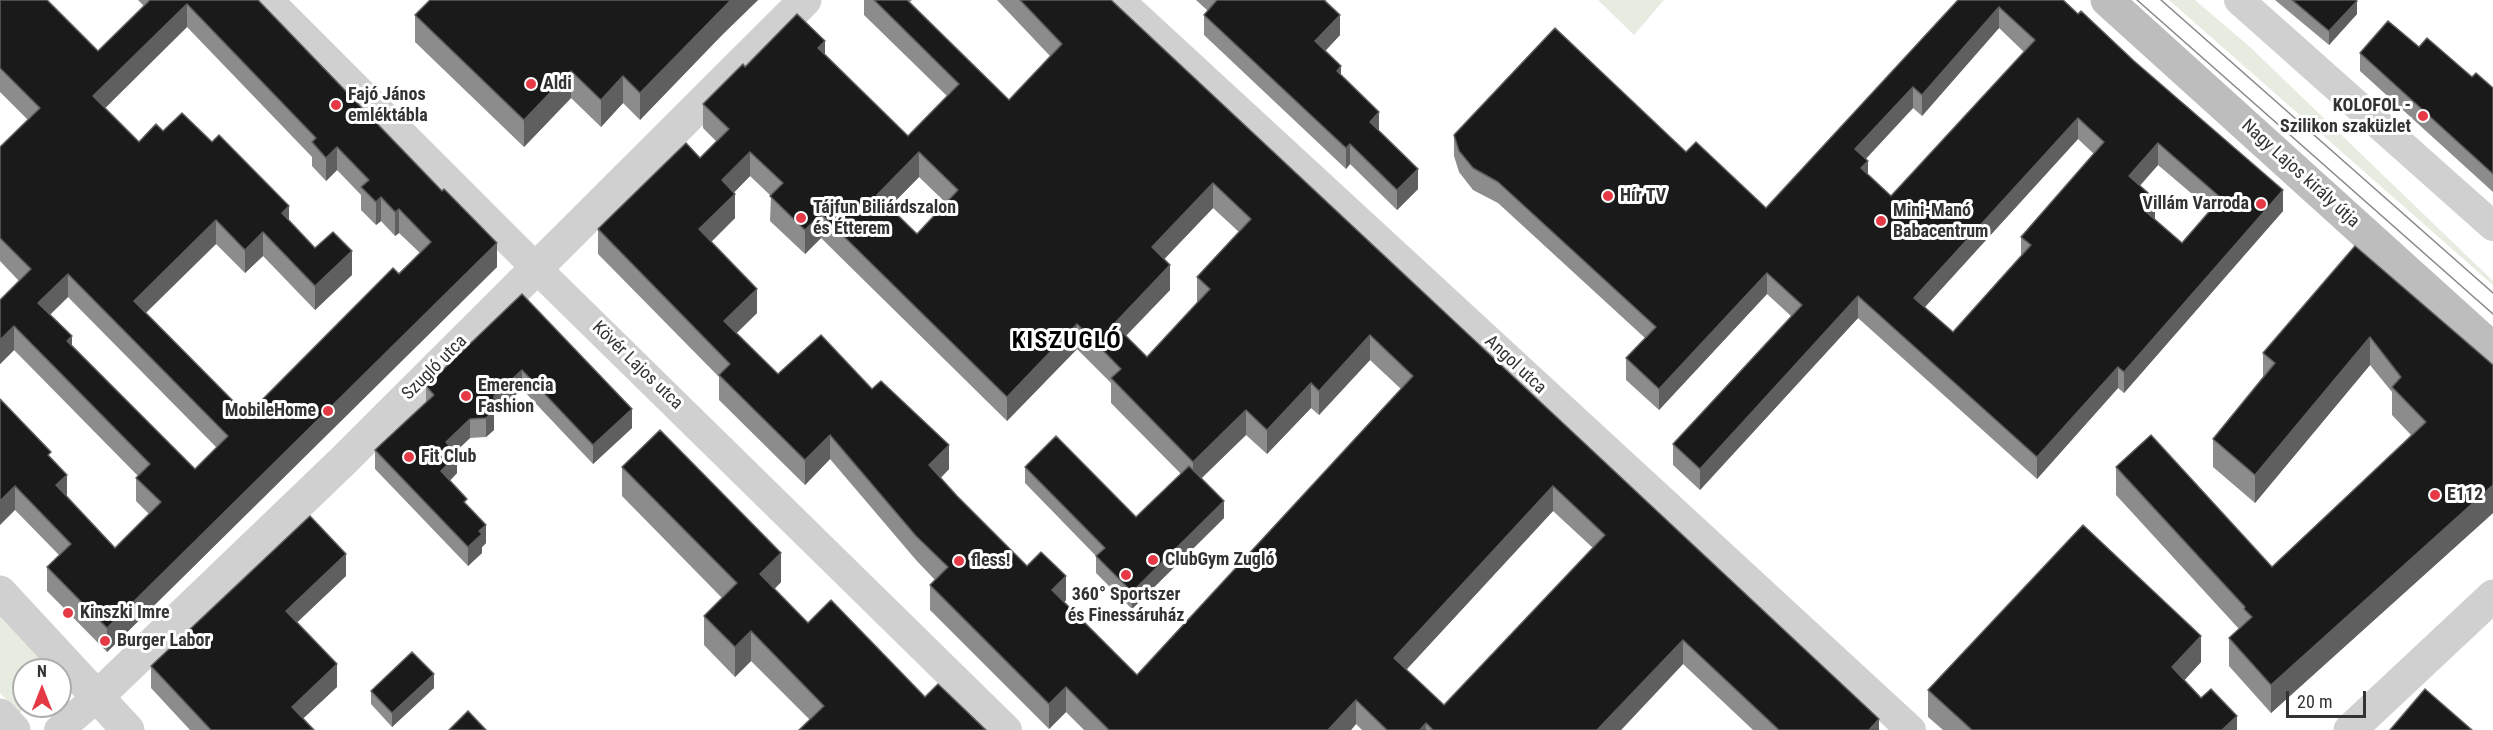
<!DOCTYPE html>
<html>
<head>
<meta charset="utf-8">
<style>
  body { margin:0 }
  #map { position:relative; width:2493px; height:730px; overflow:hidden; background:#fff; font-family:"Roboto Condensed",sans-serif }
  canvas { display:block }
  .north { position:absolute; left:12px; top:658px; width:60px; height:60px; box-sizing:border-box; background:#fff; border:2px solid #adadad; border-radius:50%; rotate:0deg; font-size:16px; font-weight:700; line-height:24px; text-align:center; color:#333 }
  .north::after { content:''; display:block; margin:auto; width:21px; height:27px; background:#e63946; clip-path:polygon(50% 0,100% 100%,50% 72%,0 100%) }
  .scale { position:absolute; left:2286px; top:691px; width:80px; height:27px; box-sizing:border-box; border:3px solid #333; border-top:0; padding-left:8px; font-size:18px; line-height:21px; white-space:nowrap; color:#333; -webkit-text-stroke:4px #fff; paint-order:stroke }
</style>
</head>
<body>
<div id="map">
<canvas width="2493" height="730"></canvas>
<div class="north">N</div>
<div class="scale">20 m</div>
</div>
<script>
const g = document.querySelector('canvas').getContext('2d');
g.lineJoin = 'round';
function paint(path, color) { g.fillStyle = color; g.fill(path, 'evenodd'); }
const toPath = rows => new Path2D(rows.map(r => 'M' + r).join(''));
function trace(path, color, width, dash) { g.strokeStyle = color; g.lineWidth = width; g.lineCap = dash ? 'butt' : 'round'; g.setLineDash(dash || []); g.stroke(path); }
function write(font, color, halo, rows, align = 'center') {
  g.font = font + ' "Roboto Condensed",sans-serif'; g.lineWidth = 6; g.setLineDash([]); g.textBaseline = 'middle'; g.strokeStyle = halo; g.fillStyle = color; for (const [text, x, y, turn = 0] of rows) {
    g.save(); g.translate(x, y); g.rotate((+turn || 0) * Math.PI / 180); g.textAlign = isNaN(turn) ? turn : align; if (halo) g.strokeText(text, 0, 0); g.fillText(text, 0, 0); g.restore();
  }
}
paint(toPath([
  [1598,0,1664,0,1634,35],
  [2169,0,2195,0,2250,47,2493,281,2493,285],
  [0,613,54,670,24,670,24,706,27,706,19,713,0,693]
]), '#e6ecdf');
trace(toPath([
  [268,0,536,268,1007,730],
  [1119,0,1911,730],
  [2239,0,2493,226],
  [59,730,97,697]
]), '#d0d0d0', 30);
trace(toPath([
  [0,592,128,730],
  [97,697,343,461,805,0],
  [0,715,14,730],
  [2350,730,2493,596]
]), '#d0d0d0', 33);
trace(toPath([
  [2107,0,2493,349]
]), '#bdbdbd', 33);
trace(toPath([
  [2137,0,2493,314],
  [2161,0,2493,293]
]), '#888', 1.5);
paint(toPath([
  [0,0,98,51,144,6,138,0,258,0,497,267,107,652,47,591,47,567,59,555,15,510,0,399,51,458,67,497,115,548,149,514,136,501,136,478,138,476,14,350,0,364,0,300,19,281,0,261,0,147,28,120,0,92],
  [187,27,312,157,312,166,326,181,337,170,361,195,361,210,376,225,381,221,395,236,399,233,420,253,247,415,146,313,216,244,245,273,263,256,315,310,352,275,315,248,289,221,163,131,139,142,105,108],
  [68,297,217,448,195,469,72,345,50,315],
  [430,0,758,0,722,35,640,120,623,103,601,127,571,98,524,147,415,42,415,15],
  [864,0,912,0,910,2,1009,100,1050,56,997,0,1111,0,1879,730,1753,730,1683,664,1621,730,1362,730,1356,724,1351,730,1084,730,1066,712,1049,729,930,610,930,585,935,580,916,560,830,459,805,485,719,400,719,377,598,254,598,229,700,158,716,141,703,128,703,104,745,67,825,54,908,136,947,96,864,15],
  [750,176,771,196,770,221,805,254,821,238,1007,421,1077,349,1111,383,1111,403,1181,474,1136,517,1025,467,1025,483,1096,556,1096,573,1132,609,1224,518,1202,478,1246,435,1267,454,1311,408,1319,415,1370,360,1401,389,1137,675,1064,602,1066,600,1027,566,957,496,941,478,949,469,872,389,778,374,737,333,757,313,711,242,735,218,734,192],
  [919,177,946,203,917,234,889,207],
  [1213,208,1239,232,1197,277,1197,302,1198,303,1147,357,1126,336,1170,290,1164,259],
  [1553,511,1593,548,1444,705,1406,670],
  [1196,0,1326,0,1326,2,1340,35,1325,51,1418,189,1397,210,1350,164,1346,169,1204,35,1204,15,1208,11],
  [1958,0,2063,0,2283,211,2124,393,2118,388,2037,479,1858,318,1700,490,1673,465,1673,444,1791,316,1767,294,1659,410,1626,380,1626,358,1645,338,1498,203,1473,190,1459,172,1454,156,1454,135,1686,152,1766,208],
  [1999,28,2024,52,1891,196,1868,175,1866,159,1913,108,1922,116],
  [2078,139,2094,154,2021,237,2021,256,1953,332,1925,307],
  [2158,165,2211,210,2182,243,2155,219,2140,186],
  [2275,0,2356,0,2357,14,2329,45],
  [2360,53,2472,77,2493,88,2493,192,2360,71],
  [2355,246,2493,365,2493,513,2271,713,2229,666,2229,638,2239,629,2116,495,2116,467,2272,567,2411,435,2392,415,2392,392,2370,365,2255,503,2213,467,2213,439,2263,378,2263,353],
  [522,294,632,428,593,464,522,389,494,415,494,430,486,437,470,438,455,452,457,473,450,481,467,505,486,543,482,547,482,553,468,566,375,469,375,450,426,403,426,386],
  [622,467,781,582,774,589,808,623,925,697,986,730,810,720,751,661,735,677,704,645,704,616,722,598,622,496],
  [346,576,297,622,337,687,303,718,314,730,190,730,151,688,151,666],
  [2201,662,2184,680,2201,698,2237,730,1943,730,1928,717,1928,690],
  [434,688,392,727,371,704,371,691]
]), '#8c8c8c');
paint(toPath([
  [731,0,758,0,722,35,640,120,640,93],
  [2357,1,2357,14,2329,45,2329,31],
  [187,4,187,27,93,120,93,96],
  [1999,7,1999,28,1922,116,1922,95],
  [1340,15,1340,35,1315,62,1315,41],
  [825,41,825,66,818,48],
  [1341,66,1341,86,1337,71],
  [571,71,571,98,524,147,524,120],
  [623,76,623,103,601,127,601,100],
  [1913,87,1913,108,1855,170,1855,149],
  [1379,112,1379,132,1370,122],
  [2078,118,2078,139,1914,319,1914,298],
  [2158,143,2158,165,2129,197,2129,176],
  [1350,144,1350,164,1346,169,1346,148],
  [337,147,337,170,326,181,326,158],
  [750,152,750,176,722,205,722,180],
  [919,152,919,177,877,220,877,195],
  [1868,161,1868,182,1861,168],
  [1418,169,1418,189,1397,210,1397,190],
  [1213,183,1213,208,1152,272,1152,247],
  [2283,190,2283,211,2124,393,2124,372],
  [735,194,735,218,699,254,699,229],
  [381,197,381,221,376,225,376,202],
  [2155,199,2155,220,2145,211],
  [289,206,289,230,282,213],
  [399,209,399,233,395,236,395,212],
  [821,214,821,238,805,254,805,230],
  [216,220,216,244,134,324,134,301],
  [263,232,263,256,245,273,245,250],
  [497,243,497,267,107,652,107,628],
  [352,251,352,275,315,310,315,286],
  [1170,265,1170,290,1114,348,1114,324],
  [1767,273,1767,294,1659,410,1659,389],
  [68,274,68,297,38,326,38,303],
  [757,289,757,313,724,345,724,321],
  [1858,296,1858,318,1700,490,1700,469],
  [1077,324,1077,349,1007,421,1007,397],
  [14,326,14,350,0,364,0,340],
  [1370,335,1370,360,1319,415,1319,391],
  [72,336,72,360,67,341],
  [2370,337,2370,365,2255,503,2255,475],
  [2118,367,2118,388,2037,479,2037,457],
  [522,370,522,389,494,415,494,430,486,437,486,418,494,396],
  [1311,383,1311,408,1267,454,1267,430],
  [632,409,632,428,593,464,593,445],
  [1246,410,1246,435,1193,486,1193,462],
  [470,419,470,438,446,461,446,442],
  [830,435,830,459,805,485,805,460],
  [949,445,949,469,929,489,929,465],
  [457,455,457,473,441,489,441,471],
  [67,475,67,498,56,485],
  [2493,485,2493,513,2271,713,2271,685],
  [15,486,15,510,0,525,0,501],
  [1553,486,1553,511,1394,683,1394,658],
  [1224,501,1224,518,1132,609,1132,592],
  [486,525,486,543,482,547,482,553,468,566,468,547,479,531],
  [781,553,781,582,760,604,760,574],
  [346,554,346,576,286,633,286,611],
  [1066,576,1066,600,1052,615,1052,590],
  [751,631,751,661,735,677,735,647],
  [2201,636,2201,662,2172,694,2172,667],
  [1683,640,1683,664,1621,730,1597,730],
  [337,664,337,687,292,729,292,707],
  [434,674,434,688,392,727,392,713],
  [1066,687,1066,712,1049,729,1049,704],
  [1356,700,1356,724,1351,730,1328,730],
  [2237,716,2237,730,2222,730],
  [1879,719,1879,730,1869,730],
  [1426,723,1426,730,1420,730]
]), '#5f5f5f');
const building = toPath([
  [0,0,47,0,98,51,150,0,258,0,442,191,444,189,497,243,107,628,47,567,71,544,15,486,0,501,0,399,51,452,48,455,67,475,56,485,115,548,161,502,136,478,150,464,14,326,0,340,0,300,31,269,0,238,0,147,40,108,0,68,0,0],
  [187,4,316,138,312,142,326,158,337,147,369,180,361,187,376,202,381,197,395,212,399,209,431,242,399,274,393,268,247,415,134,301,216,220,245,250,263,232,315,286,352,251,333,232,315,248,282,213,289,206,219,135,212,142,182,113,163,131,156,124,139,142,93,96,187,4],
  [68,274,228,436,195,469,67,341,72,336,38,303,68,274],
  [430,0,731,0,640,93,623,76,601,100,571,71,524,120,415,15,430,0],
  [874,0,907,0,1009,100,1062,44,1020,0,1111,0,1879,719,1869,730,1779,730,1683,640,1597,730,1433,730,1426,723,1420,730,1387,730,1356,700,1328,730,1109,730,1066,687,1049,704,930,585,948,567,916,536,830,435,805,460,719,375,730,364,598,229,686,143,700,158,729,129,703,104,743,64,745,67,797,14,825,41,818,48,908,136,959,84,874,0],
  [750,152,783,183,770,196,805,230,821,214,1007,397,1077,324,1121,369,1111,378,1193,462,1246,410,1267,430,1311,383,1319,391,1370,335,1413,376,1137,675,1052,590,1066,576,1041,552,1027,566,957,496,929,465,949,445,881,381,872,389,821,335,778,374,724,321,757,289,699,229,735,194,722,180,750,152],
  [919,152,958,190,917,234,877,195,919,152],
  [1213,183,1251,219,1197,277,1210,289,1147,357,1114,324,1170,265,1152,247,1213,183],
  [1553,486,1605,535,1444,705,1394,658,1553,486],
  [1217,0,1324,0,1340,15,1315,41,1341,66,1337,71,1379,112,1370,122,1418,169,1397,190,1350,144,1346,148,1204,15,1217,0],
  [1958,0,2063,0,2078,14,2081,11,2134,61,2283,190,2124,372,2118,367,2037,457,1858,296,1700,469,1673,444,1802,305,1767,273,1659,389,1626,358,1656,327,1498,182,1473,168,1459,151,1454,135,1555,28,1686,152,1696,142,1766,208,1958,0],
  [1999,7,2035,40,1891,196,1861,168,1868,161,1855,149,1913,87,1922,95,1999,7],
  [2078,118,2104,142,2021,237,2031,245,1953,332,1914,298,2078,118],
  [2158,143,2221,198,2182,243,2145,211,2155,199,2129,176,2158,143],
  [2292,0,2356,0,2357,1,2329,31,2292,0],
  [2388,21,2419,47,2427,38,2472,77,2476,73,2493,88,2493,174,2360,53,2388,21],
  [2355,246,2493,365,2493,485,2271,685,2229,638,2252,617,2244,609,2245,607,2116,467,2151,435,2272,567,2426,422,2392,387,2401,377,2370,337,2255,475,2213,439,2275,363,2263,353,2355,246],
  [522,294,632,409,593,445,522,370,494,396,494,411,486,418,470,419,446,442,457,455,441,471,467,499,464,502,486,525,479,531,482,534,468,547,375,450,434,395,426,386,522,294],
  [660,430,781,553,760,574,808,623,831,600,925,697,938,684,986,730,799,730,824,706,751,631,735,647,704,616,737,583,622,467,660,430],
  [1056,436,1136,517,1189,466,1224,501,1132,592,1096,556,1105,548,1025,467,1056,436],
  [310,516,346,554,286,611,337,664,292,707,314,730,211,730,151,666,310,516],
  [2083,525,2201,636,2172,667,2201,698,2211,689,2237,716,2222,730,1972,730,1928,690,2083,525],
  [412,652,434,674,392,713,371,691,412,652],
  [2425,689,2472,730,2390,730,2425,689],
  [468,711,486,730,449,730,468,711]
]);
paint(building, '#1a1a1a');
trace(building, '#5f5f5f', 1.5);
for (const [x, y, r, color] of [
  [531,84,6,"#e63946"],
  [336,105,6,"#e63946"],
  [2423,116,6,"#e63946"],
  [1608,196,6,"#e63946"],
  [2261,204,6,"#e63946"],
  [801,218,6,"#e63946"],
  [1881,221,6,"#e63946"],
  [466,396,6,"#e63946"],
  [328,411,6,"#e63946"],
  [409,457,6,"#e63946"],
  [2435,495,6,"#e63946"],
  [1153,560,6,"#e63946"],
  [959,561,6,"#e63946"],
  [1126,575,6,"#e63946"],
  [68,613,6,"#e63946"],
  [105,641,6,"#e63946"]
]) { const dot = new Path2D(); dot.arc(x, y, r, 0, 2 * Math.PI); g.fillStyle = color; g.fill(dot); trace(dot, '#fff', 2); }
write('bold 18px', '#333', '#fff', [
  ["Aldi",543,84],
  ["Fajó János",348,95],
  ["emléktábla",348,116],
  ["KOLOFOL -",2411,106,"right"],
  ["Szilikon szaküzlet",2411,127,"right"],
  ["Hír TV",1620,196],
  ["Villám Varroda",2249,204,"right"],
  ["Tájfun Biliárdszalon",813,208],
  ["és Étterem",813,229],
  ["Mini-Manó",1893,211],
  ["Babacentrum",1893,232],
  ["Emerencia",478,386],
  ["Fashion",478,407],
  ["MobileHome",316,411,"right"],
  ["Fit Club",421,457],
  ["E112",2447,495],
  ["ClubGym Zugló",1165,560],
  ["fless!",971,561],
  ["360° Sportszer",1126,595,"center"],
  ["és Finessáruház",1126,616,"center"],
  ["Kinszki Imre",80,613],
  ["Burger Labor",117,641]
], 'left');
write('18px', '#333', '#fff', [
  ["Nagy Lajos király útja",2300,174,42],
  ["Angol utca",1515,365,43],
  ["Kövér Lajos utca",637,366,44],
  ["Szugló utca",435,368,-45]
]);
g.letterSpacing = '1.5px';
write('bold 24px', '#000', '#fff', [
  ["KISZUGLÓ",1067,342]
]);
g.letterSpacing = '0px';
</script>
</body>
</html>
